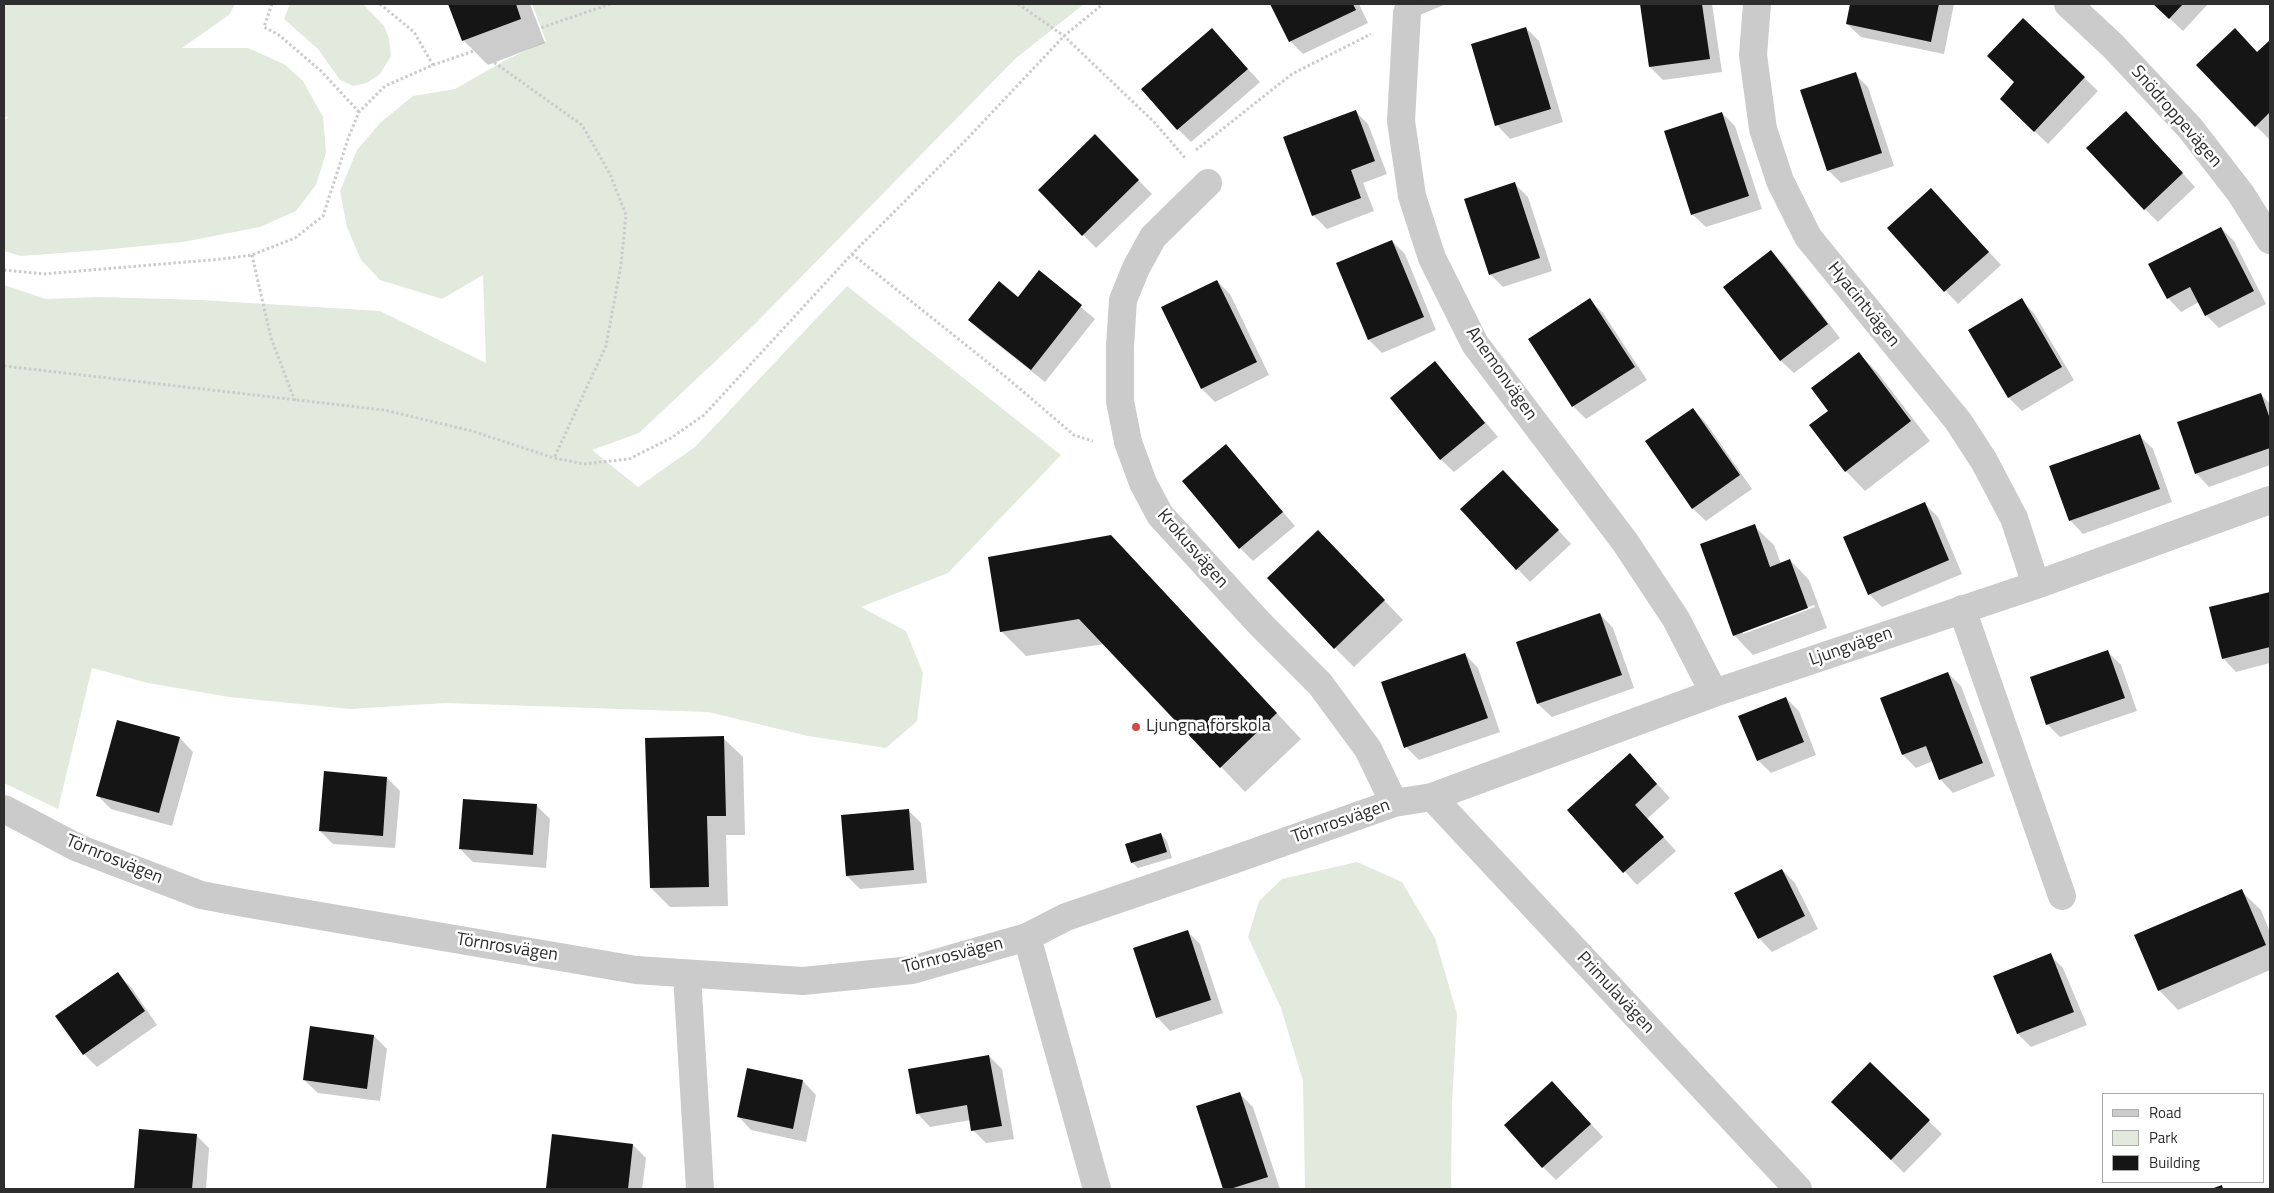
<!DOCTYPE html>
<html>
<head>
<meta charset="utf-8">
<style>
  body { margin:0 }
  #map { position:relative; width:2274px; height:1193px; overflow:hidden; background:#fff; font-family:"Titillium Web",sans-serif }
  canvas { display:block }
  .frame { position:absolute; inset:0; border:5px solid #2e2e2e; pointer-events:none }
  .legend { position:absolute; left:2102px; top:1093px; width:162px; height:90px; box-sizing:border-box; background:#fff; border:1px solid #ababab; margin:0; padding:6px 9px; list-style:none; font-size:15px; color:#2e2e2e }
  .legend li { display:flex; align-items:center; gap:10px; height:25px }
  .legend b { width:25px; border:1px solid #ababab }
</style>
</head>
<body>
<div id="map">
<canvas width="2274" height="1193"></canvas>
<div class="frame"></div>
<ul class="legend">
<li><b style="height:6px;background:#cbcbcb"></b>Road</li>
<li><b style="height:14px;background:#e2eadd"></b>Park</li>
<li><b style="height:14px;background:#151515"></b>Building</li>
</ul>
</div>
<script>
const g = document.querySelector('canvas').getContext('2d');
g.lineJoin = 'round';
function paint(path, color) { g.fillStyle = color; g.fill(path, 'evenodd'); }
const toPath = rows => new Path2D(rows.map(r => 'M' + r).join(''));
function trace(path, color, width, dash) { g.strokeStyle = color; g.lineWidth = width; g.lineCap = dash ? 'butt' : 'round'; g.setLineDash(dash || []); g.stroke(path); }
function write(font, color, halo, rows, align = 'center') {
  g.font = font + ' "Titillium Web",sans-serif'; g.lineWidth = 5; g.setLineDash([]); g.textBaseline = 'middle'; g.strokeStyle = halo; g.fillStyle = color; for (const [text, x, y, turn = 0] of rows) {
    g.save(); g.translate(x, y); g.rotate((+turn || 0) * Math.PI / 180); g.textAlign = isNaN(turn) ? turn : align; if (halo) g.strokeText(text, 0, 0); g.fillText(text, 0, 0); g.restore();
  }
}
paint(toPath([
  [4,4,235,4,229,15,182,48,248,48,284,64,303,81,323,117,326,153,316,185,296,211,260,227,183,242,102,250,21,256,4,251,4,120,9,117,4,117],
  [290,4,363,4,384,26,389,38,391,56,380,74,367,83,353,86,340,80,318,49,284,19],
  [532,4,1084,4,1015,59,754,325,639,433,592,450,638,487,695,447,847,286,1061,455,948,573,861,607,906,631,923,673,917,721,886,748,808,736,708,712,445,703,350,709,229,697,148,683,92,668,58,809,4,783,4,285,46,299,101,297,201,300,380,311,486,363,483,275,442,299,380,280,361,260,347,227,340,191,357,150,381,122,413,96,455,89,504,61,546,41],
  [1357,862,1402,882,1435,938,1457,1014,1452,1104,1451,1189,1305,1189,1303,1081,1281,1008,1248,937,1259,901,1282,879]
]), '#e2eadd');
paint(toPath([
  [450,4,530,4,545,43,488,65,463,40],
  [1271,4,1359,4,1368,23,1303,54,1290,41],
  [1408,4,1446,4,1420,15],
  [1641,4,1712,4,1722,72,1663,80,1650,67],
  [1852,4,1954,4,1944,54,1861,37,1847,24],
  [2154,4,2208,4,2183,31],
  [2023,20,2098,91,2048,144,2014,112],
  [1526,28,1539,41,1563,122,1510,139,1497,125],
  [1212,30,1260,82,1191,142,1178,129],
  [2270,41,2270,137,2269,139,2256,126,2258,53],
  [1855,74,1868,87,1894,166,1841,183,1828,170],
  [1355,111,1368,124,1387,174,1363,183,1374,211,1327,229,1313,215],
  [1722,113,1735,126,1762,209,1706,227,1692,214],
  [2139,125,2195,187,2158,222,2145,209],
  [1095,136,1152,194,1096,248,1039,190],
  [1515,184,1528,197,1552,271,1503,287,1490,274],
  [1931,189,2001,265,1958,304,1888,228],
  [2221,228,2234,241,2266,304,2219,328,2206,315,2199,302,2181,312,2168,298],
  [1392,241,1405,254,1436,330,1382,353,1369,340],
  [1771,252,1784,265,1840,338,1794,373,1780,360],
  [1039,272,1095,319,1045,382,983,333,970,320,1018,298],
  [1217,281,1230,294,1269,375,1215,402,1202,389,1163,308],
  [1590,300,1603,313,1647,380,1586,419,1573,406],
  [2021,300,2034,313,2074,380,2022,411,2009,398,1970,330],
  [1859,354,1878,373,1930,441,1865,491,1846,471,1830,411],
  [1435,363,1498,437,1454,472,1440,459],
  [2261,394,2270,404,2270,465,2209,487,2196,473],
  [1693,409,1706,423,1752,489,1706,521,1692,508],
  [2140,436,2153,449,2172,502,2083,534,2070,520],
  [1226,446,1295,526,1253,561,1240,548],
  [1516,484,1571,544,1530,582,1462,510],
  [1925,504,1938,517,1962,574,1882,607,1869,594],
  [1754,526,1774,545,1781,564,1790,560,1809,580,1827,628,1753,655,1734,635],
  [1814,605,1815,607,1743,634,1743,631],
  [1111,536,1301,739,1245,792,1104,644,1026,656,1001,631],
  [1337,551,1403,620,1354,667,1335,648],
  [2270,593,2270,663,2236,672,2223,658,2211,608],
  [1600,614,1613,628,1634,688,1552,717,1538,704,1517,643],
  [2108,652,2121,665,2137,711,2060,737,2047,724],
  [1465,654,1478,668,1500,732,1419,760,1406,747],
  [1948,673,1961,686,1995,776,1953,793,1940,779,1933,761,1916,768,1903,755,1882,699],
  [1786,698,1799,711,1816,755,1771,773,1758,760],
  [118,721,180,738,193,752,172,826,111,809,98,796],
  [723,738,743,757,745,835,726,835,728,906,670,907,651,888],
  [1643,768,1670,798,1647,819,1676,851,1637,885,1569,810],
  [387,778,400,791,395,848,333,844,320,831],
  [537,806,550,819,546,868,473,862,460,849],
  [908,810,921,823,927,883,860,889,847,876],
  [1161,834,1167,841,1172,858,1138,868,1132,862],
  [1782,870,1795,883,1818,929,1772,952,1759,938],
  [2241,891,2261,910,2270,932,2270,970,2178,1010,2159,990],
  [1187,931,1200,944,1223,1013,1170,1031,1157,1017],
  [2050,955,2063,968,2087,1025,2031,1047,2018,1034,1995,977],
  [117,974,131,987,157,1025,97,1067,84,1054],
  [374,1036,387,1049,380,1101,318,1093,304,1080],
  [989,1056,1002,1069,1014,1139,986,1143,973,1130,971,1120,930,1127,917,1113],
  [1870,1064,1942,1134,1904,1173,1833,1102],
  [748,1069,803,1081,816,1095,806,1142,751,1130,738,1116],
  [1239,1093,1253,1107,1280,1189,1225,1189,1198,1107],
  [1565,1096,1603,1137,1556,1180,1543,1167],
  [140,1130,196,1135,209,1148,206,1189,135,1189],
  [633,1145,646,1158,642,1189,547,1188]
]), '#0003');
paint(toPath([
  [448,4,516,4,521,19,462,41],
  [1270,4,1353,4,1356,10,1289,42],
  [1640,4,1702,4,1710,59,1649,67],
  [1850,4,1939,4,1931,42,1846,24],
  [2153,4,2183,4,2169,19],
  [2023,18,2085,77,2034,132,2000,99,2014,82,1987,56],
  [1526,27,1551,109,1495,126,1471,44],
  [1212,28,1248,69,1177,130,1141,89],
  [2235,28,2257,52,2270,40,2270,112,2255,127,2196,65],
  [1856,72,1882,153,1827,171,1800,90],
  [1356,110,1375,161,1351,170,1361,198,1312,216,1283,137],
  [2126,111,2183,173,2144,210,2086,148],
  [1722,112,1749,196,1691,215,1664,131],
  [1095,134,1139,180,1082,236,1038,190],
  [1515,182,1540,258,1489,275,1464,199],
  [1931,188,1989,252,1944,292,1887,228],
  [2221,227,2254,291,2205,316,2190,287,2167,299,2148,264],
  [1392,240,1424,317,1368,340,1336,263],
  [1771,250,1828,324,1780,361,1723,287],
  [1039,270,1082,305,1031,370,968,320,999,281,1018,297],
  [1217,280,1257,362,1201,389,1161,307],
  [1590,298,1635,367,1572,407,1528,339],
  [2022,298,2062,367,2008,398,1968,330],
  [1859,352,1911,421,1845,472,1809,425,1828,411,1811,388],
  [1435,361,1485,423,1440,460,1390,398],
  [2261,393,2270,419,2270,448,2195,474,2177,422],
  [1693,408,1740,475,1692,509,1645,441],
  [2140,434,2160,489,2069,521,2049,466],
  [1226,444,1283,512,1239,549,1182,481],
  [1503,470,1559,530,1516,570,1460,509],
  [1925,502,1949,560,1868,595,1843,537],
  [1755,524,1770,567,1790,559,1808,608,1733,636,1700,544],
  [1318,530,1385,600,1334,649,1267,578],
  [1111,535,1277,713,1220,768,1079,619,1000,632,988,557],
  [2270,592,2270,647,2222,659,2209,607],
  [1600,613,1622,675,1537,704,1516,642],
  [2108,650,2125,698,2046,725,2030,677],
  [1465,653,1488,718,1404,748,1381,682],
  [1948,672,1983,763,1939,780,1926,746,1902,755,1880,698],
  [1786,697,1804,742,1757,761,1738,716],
  [117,720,180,737,159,813,96,796],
  [724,736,726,816,707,816,709,887,650,888,645,738],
  [1630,753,1657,784,1635,805,1664,837,1623,873,1567,810],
  [324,771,387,777,383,836,319,831],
  [463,799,537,804,533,855,459,849],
  [909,809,914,870,846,876,841,815],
  [1161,833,1167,852,1131,863,1125,844],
  [1782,869,1805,916,1758,939,1734,893],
  [2242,889,2266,945,2158,991,2134,935],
  [1188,930,1211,1000,1156,1018,1133,948],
  [2051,953,2074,1012,2017,1034,1993,976],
  [118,972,145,1011,83,1055,55,1016],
  [310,1026,374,1035,367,1089,303,1080],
  [989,1055,1002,1126,971,1131,967,1105,916,1114,908,1069],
  [1870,1062,1930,1120,1891,1160,1831,1102],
  [747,1068,803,1080,793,1129,737,1117],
  [1552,1081,1591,1124,1542,1168,1504,1125],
  [1240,1092,1268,1177,1230,1189,1223,1189,1196,1106],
  [139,1129,197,1134,192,1189,134,1189],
  [552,1134,633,1144,628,1189,546,1188],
  [2222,1185,2223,1189,2211,1189]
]), '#151515');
trace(toPath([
  [272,4,264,27,279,35,321,71,359,112],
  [380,4,414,32,433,65],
  [1018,4,1064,36,1154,122,1186,159],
  [478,51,582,125,610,174,626,215,621,265,606,346,554,458],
  [1196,150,1292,74,1371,34],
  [852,254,1006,377,1074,435,1093,441],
  [252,255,271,338,295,401],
  [4,270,43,274,222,259,252,255,295,238,323,216,349,136,359,112,385,86,433,65,610,4],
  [4,366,384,410,472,431,554,458,584,464,629,459,671,438,704,415,852,254,967,139,1064,36,1103,4]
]), '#cbcbcb', 3, [2.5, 2.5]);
trace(toPath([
  [1757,4,1753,55,1763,129,1780,181,1808,237,1958,421,1984,461,2014,518,2036,585],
  [2068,4,2113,46,2190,128,2241,194,2270,240],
  [1407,13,1401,121,1412,196,1432,258,1475,344,1625,542,1676,619,1714,693],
  [1208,183,1153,237,1136,268,1123,300,1120,346,1120,401,1128,442,1143,483,1160,515,1260,624,1320,684,1368,749,1394,803],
  [1962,609,2062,896],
  [1432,797,1798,1189],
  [4,809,78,848,201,895,244,903,636,970,803,981,912,970,1027,937,1066,917,1233,860,1394,803,1432,797,1714,693,2036,585,2270,500],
  [1027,937,1097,1189],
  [687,975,700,1189]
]), '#cbcbcb', 28);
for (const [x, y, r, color] of [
  [1136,727,5,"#d24b43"]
]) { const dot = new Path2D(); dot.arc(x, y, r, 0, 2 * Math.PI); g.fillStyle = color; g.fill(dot); trace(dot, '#fff', 2); }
write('18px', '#2e2e2e', '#fff', [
  ["Snödroppevägen",2176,117,49],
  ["Hyacintvägen",1863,305,51],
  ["Anemonvägen",1501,374,55],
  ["Krokusvägen",1192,549,49],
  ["Ljungvägen",1851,647,-19],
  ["Törnrosvägen",1341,822,-19],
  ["Törnrosvägen",114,860,22],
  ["Törnrosvägen",507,948,9],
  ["Törnrosvägen",953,956,-14],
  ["Primulavägen",1615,993,47]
]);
write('18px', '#2e2e2e', '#fff', [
  ["Ljungna förskola",1146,727]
], 'left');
</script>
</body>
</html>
